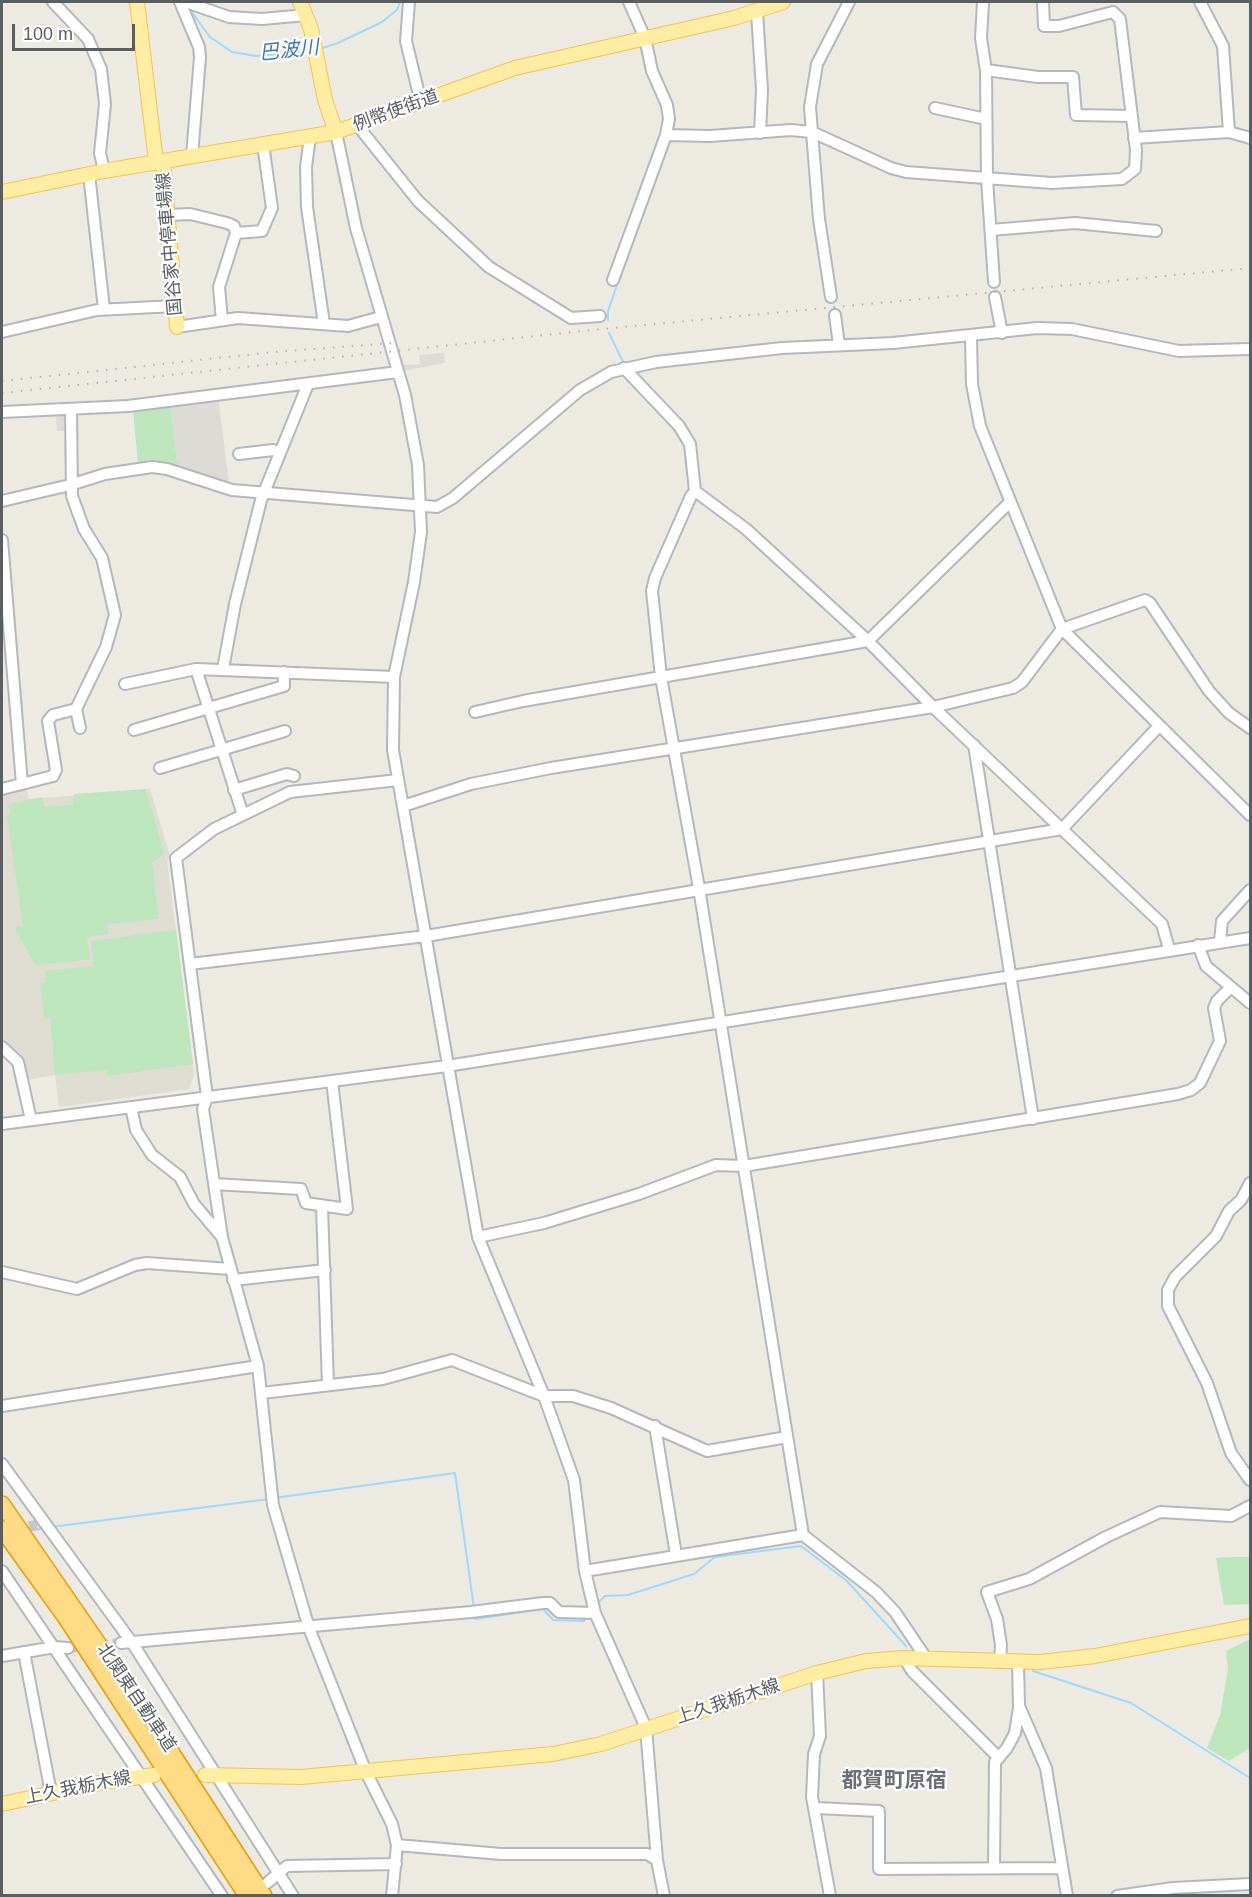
<!DOCTYPE html>
<html>
<head>
<meta charset="utf-8">
<style>
  body { margin:0 }
  #map { position:relative; width:1252px; height:1897px; overflow:hidden; background:#edeae1; font-family:Arial,sans-serif }
  canvas { display:block }
  .frame { position:absolute; inset:0; border:3px solid #595e62; pointer-events:none }
  .scale { position:absolute; left:12px; top:24px; width:123px; height:27px; box-sizing:border-box; border:3px solid #595e62; border-top:0; padding-left:8px; font-size:18px; line-height:21px; white-space:nowrap; color:#595e62; -webkit-text-stroke:4px #fff; paint-order:stroke }
</style>
</head>
<body>
<div id="map">
<canvas width="1252" height="1897"></canvas>
<div class="frame"></div>
<div class="scale">100 m</div>
</div>
<script>
const g = document.querySelector('canvas').getContext('2d');
g.lineJoin = 'round';
function paint(path, color) { g.fillStyle = color; g.fill(path, 'evenodd'); }
const toPath = rows => new Path2D(rows.map(r => 'M' + r).join(''));
function trace(path, color, width, dash) { g.strokeStyle = color; g.lineWidth = width; g.lineCap = dash ? 'butt' : 'round'; g.setLineDash(dash || []); g.stroke(path); }
function write(font, color, halo, rows, align = 'center') {
  g.font = font + ' Arial,"Noto Sans JP",sans-serif'; g.lineWidth = 4.5; g.setLineDash([]); g.textBaseline = 'middle'; g.strokeStyle = halo; g.fillStyle = color; for (const [text, x, y, turn = 0] of rows) {
    g.save(); g.translate(x, y); g.rotate((+turn || 0) * Math.PI / 180); g.textAlign = isNaN(turn) ? turn : align; if (halo) g.strokeText(text, 0, 0); g.fillText(text, 0, 0); g.restore();
  }
}
paint(toPath([
  [444,353,445,363,403,371,401,365,420,364,419,355],
  [218,396,229,483,178,469,170,404],
  [56,414,69,414,69,431,57,431]
]), '#dddbd5');
paint(toPath([
  [27,788,29,799,150,789,170,856,167,861,194,1075,189,1089,59,1107,55,1075,26,1080,2,1044,2,795]
]), '#dfdcd1');
paint(toPath([
  [170,404,178,469,138,464,133,409],
  [146,789,164,854,152,863,159,919,107,924,108,934,87,937,90,959,36,965,16,932,15,927,23,926,7,816,10,814,9,804,42,797,44,807,73,805,74,794],
  [176,930,193,1064,107,1076,106,1070,55,1075,50,1017,44,1018,40,984,46,983,45,971,94,966,91,941],
  [1229,1557,1250,1557,1250,1604,1224,1605,1216,1558],
  [1250,1639,1250,1748,1229,1761,1207,1748,1220,1715,1228,1669,1226,1651]
]), '#bde6bc');
trace(toPath([
  [188,7,210,37,232,52,256,56,310,51],
  [319,49,338,43,382,22,397,10,400,2],
  [608,320,608,311,618,282],
  [609,333,623,362],
  [274,1498,455,1473,474,1608],
  [51,1527,269,1499],
  [28,1531,46,1528],
  [596,1605,605,1596,628,1595,694,1574,715,1557,801,1546,847,1581,906,1646],
  [475,1616,475,1619,543,1609,553,1620,584,1621,587,1617],
  [1033,1671,1131,1703,1250,1778]
]), '#9fd9ff', 2);
trace(toPath([
  [14,1529,37,1525],
  [68,1648,121,1643]
]), '#c8c7c1', 10, [10, 5]);
const minor = toPath([
  [53,2,88,39,101,69,105,104,100,153,104,171],
  [180,2,199,47,200,57,192,156],
  [186,2,229,17,262,19,306,15],
  [409,2,406,41,421,103],
  [983,2,981,38,986,71,987,179,994,282],
  [1200,2,1223,46,1229,132],
  [757,12,762,90,760,133],
  [986,70,1038,77,1073,77,1076,115,1132,116],
  [935,108,986,119],
  [358,126,418,201,489,267,571,318,600,316],
  [336,132,356,228,405,395,418,465,421,532,414,582,394,677,393,750,478,1237,544,1396,574,1480,585,1571,595,1613,646,1728,657,1860,664,1896],
  [666,135,710,136,791,130,812,132,891,168,906,172,1052,183,1122,179,1135,169,1136,150,1120,19,1113,12,1059,26,1044,26,1043,2],
  [310,137,306,167,307,207,324,324],
  [1134,138,1229,132,1250,138],
  [89,174,104,309],
  [168,215,190,214,227,223,234,226,236,233,262,231,272,208,263,144],
  [991,230,1075,223,1156,231],
  [613,280,666,135,669,119,667,105,652,71,645,38,629,2],
  [831,297,819,219,810,107,817,64,849,2],
  [995,297,1002,333],
  [835,315,839,345],
  [222,320,219,287,236,233],
  [177,327,238,318,348,326,381,317],
  [2,332,97,310,175,306],
  [971,337,972,384,980,426,1062,629,1250,815],
  [624,368,679,426,690,444,695,491,746,529,868,641,933,707,1162,924,1169,949],
  [71,409,72,496,84,529,102,558,115,615,106,647,76,709,80,728],
  [2,412,128,406,398,372],
  [239,454,273,450,280,452],
  [695,491,691,496,655,578,652,591,661,677,699,888,803,1535],
  [2,501,70,485,105,474,152,467,167,469,232,490,437,507,453,498,580,390,611,372,656,362,782,348,893,343,1037,328,1072,329,1179,351,1250,349],
  [2,540,22,784],
  [196,669,243,815],
  [223,669,235,604,261,500,308,384],
  [125,684,196,669,394,677],
  [475,712,523,701,868,641,1009,503],
  [134,730,284,686,284,672],
  [974,745,1033,1119],
  [160,768,285,731],
  [2,789,53,776,56,770,48,721,53,715,76,709],
  [234,790,287,774,294,776],
  [403,806,471,784,551,768,933,707,1013,688,1022,682,1062,629,1145,600,1150,603,1209,691,1229,713,1250,728],
  [1220,941,1222,921,1250,890],
  [1198,945,1206,966,1250,1003],
  [190,964,426,936,1062,829,1159,726],
  [2,1047,18,1062,31,1120],
  [131,1107,136,1130,152,1155,180,1177,194,1204,222,1237],
  [2,1124,447,1066,1250,938],
  [1250,1183,1241,1200,1229,1211,1216,1236,1175,1277,1168,1290,1168,1306,1207,1383,1231,1453,1250,1480],
  [214,1184,301,1189,306,1203,347,1209,332,1081],
  [322,1207,328,1385],
  [478,1237,544,1223,639,1194,716,1165,744,1166,1178,1094,1191,1090,1200,1083,1220,1041,1214,1008,1217,1001,1230,988],
  [2,1272,77,1289,135,1265,147,1263,230,1269],
  [233,1280,325,1270],
  [262,1393,383,1379,452,1360,544,1396,573,1396,611,1408,707,1451,787,1437],
  [2,1406,258,1366],
  [655,1426,676,1555],
  [2,1464,133,1644,293,1896],
  [2,1571,222,1896],
  [585,1571,803,1535,876,1592,895,1612,926,1658],
  [121,1643,471,1612,543,1603,550,1603,559,1612,595,1613],
  [24,1652,51,1793],
  [2,1656,55,1647,68,1648],
  [904,1658,912,1671,999,1758],
  [1000,1662,1001,1645,997,1619,987,1592,1029,1579,1106,1537,1160,1512,1231,1516,1250,1506],
  [1018,1663,1019,1706,1046,1768,1067,1896],
  [817,1673,820,1736,814,1754,812,1797,830,1896],
  [816,1808,879,1811,879,1869,1061,1868],
  [397,1845,501,1854,647,1854,657,1860],
  [994,1868,995,1762,1007,1748,1015,1733,1019,1707],
  [267,1883,287,1866,396,1864],
  [392,1896,397,1845,392,1824,366,1772,309,1628,273,1505,258,1366,222,1237,203,1109,207,1097,176,858,214,829,290,792,398,780],
  [1117,1896,1173,1888,1250,1884]
]);
const major = toPath([
  [137,2,156,162],
  [300,2,311,29,325,100,336,132],
  [163,161,177,327],
  [2,192,104,171,336,132,515,68,734,18,783,2],
  [205,1775,301,1777,553,1754,601,1744,817,1673,866,1661,904,1658,1040,1662,1095,1656,1250,1626],
  [2,1804,104,1782,154,1775]
]);
const highway = toPath([
  [2,1504,144,1710,264,1896],
  [2,1529,66,1618,247,1896]
]);
trace(minor, '#b4b7bc', 14);
trace(major, '#f6c151', 16);
trace(highway, '#ee9a00', 18);
trace(minor, '#fff', 10);
trace(major, '#ffeda4', 14);
trace(highway, '#ffdb86', 15);
trace(toPath([
  [2,381,274,352,393,343],
  [2,393,592,330,1250,268]
]), '#b2b3b3', 2, [1.5, 8]);
write('18px', '#595e62', '#fff', [
  ["例幣使街道",396,111,-20],
  ["国谷家中停車場線",170,244,-95],
  ["北関東自動車道",136,1698,56],
  ["上久我栃木線",728,1702,-18],
  ["上久我栃木線",78,1788,-11]
]);
write('italic 20px', '#3a79b4', '#fff', [
  ["巴波川",289,51,-6]
]);
write('bold 21px', '#6a7074', '#fff', [
  ["都賀町原宿",894,1781]
]);
</script>
</body>
</html>
